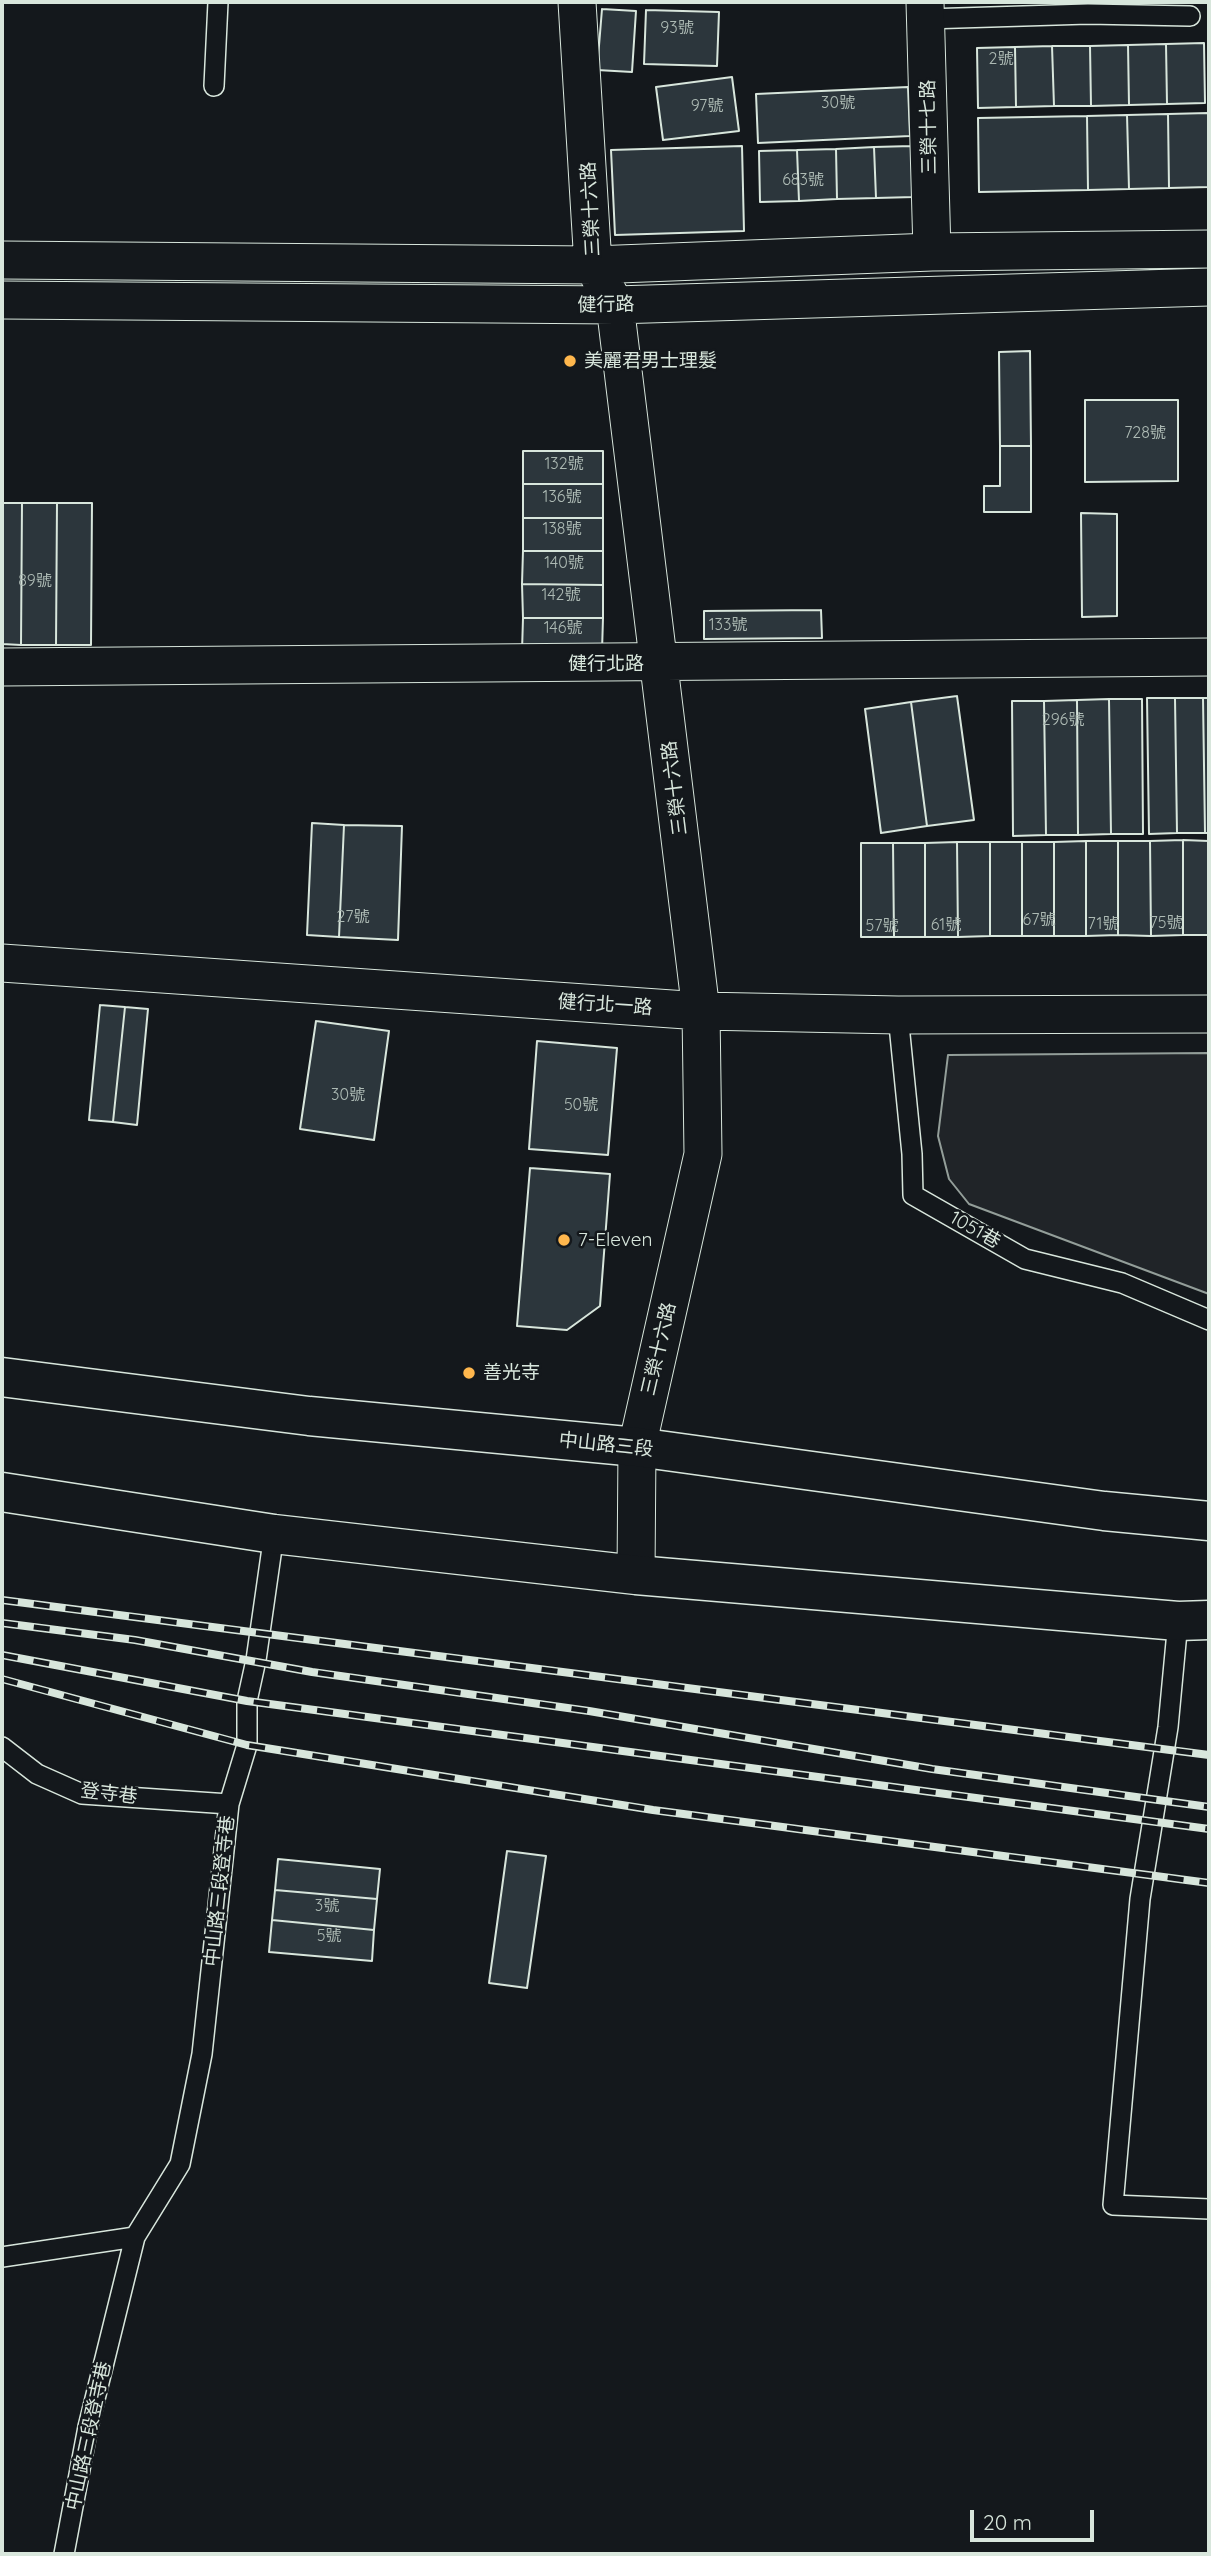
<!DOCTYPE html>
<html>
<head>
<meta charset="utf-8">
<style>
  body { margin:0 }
  #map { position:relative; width:1211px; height:2556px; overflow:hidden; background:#14181c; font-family:Quicksand,sans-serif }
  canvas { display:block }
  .frame { position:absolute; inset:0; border:4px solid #d8e6dc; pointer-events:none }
  .scale { position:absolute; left:970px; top:2510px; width:124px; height:32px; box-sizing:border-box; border:4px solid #d8e6dc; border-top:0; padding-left:9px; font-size:21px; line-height:24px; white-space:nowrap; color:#d8e6dc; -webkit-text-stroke:5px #14181c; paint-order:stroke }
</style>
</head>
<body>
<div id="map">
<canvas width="1211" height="2556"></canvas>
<div class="frame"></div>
<div class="scale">20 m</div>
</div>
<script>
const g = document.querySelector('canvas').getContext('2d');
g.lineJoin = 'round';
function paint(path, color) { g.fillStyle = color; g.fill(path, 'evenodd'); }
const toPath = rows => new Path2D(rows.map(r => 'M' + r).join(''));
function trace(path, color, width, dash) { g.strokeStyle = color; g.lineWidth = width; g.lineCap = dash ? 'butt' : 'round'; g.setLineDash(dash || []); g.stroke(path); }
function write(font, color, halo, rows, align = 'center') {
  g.font = font + ' Quicksand,"Noto Sans TC",sans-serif'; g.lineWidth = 5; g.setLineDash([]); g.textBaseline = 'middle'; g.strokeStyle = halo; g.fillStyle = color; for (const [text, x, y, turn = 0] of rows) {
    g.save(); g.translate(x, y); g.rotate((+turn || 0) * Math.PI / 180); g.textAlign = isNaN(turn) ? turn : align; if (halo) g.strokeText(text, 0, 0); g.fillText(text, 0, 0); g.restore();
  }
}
const green = toPath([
  [1209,1053,1209,1294,969,1204,949,1179,938,1136,948,1055,1209,1053]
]);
paint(green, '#202428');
trace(green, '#939e99', 2);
const building = toPath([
  [602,9,636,11,632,72,597,70,602,9],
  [646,10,719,12,717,66,644,64,646,10],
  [1204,43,1205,103,1167,104,1166,44,1204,43],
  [1166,44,1167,104,1129,105,1128,45,1166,44],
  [1128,45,1129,105,1091,106,1090,46,1128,45],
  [1052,46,1054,106,1016,107,1015,47,1052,46],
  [1052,46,1090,46,1091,106,1054,106,1052,46],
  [1015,47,1016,107,978,108,977,48,1015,47],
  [732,77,739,131,663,140,656,87,732,77],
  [908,87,910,136,758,143,756,94,908,87],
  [1208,113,1209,187,1169,188,1168,114,1208,113],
  [1168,114,1169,188,1129,189,1127,115,1168,114],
  [1127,115,1129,189,1088,190,1087,116,1127,115],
  [1087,116,1088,190,979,192,978,118,1087,116],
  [742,146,744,231,615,235,611,150,742,146],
  [912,146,914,197,876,198,874,147,912,146],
  [874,147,876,198,837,199,836,149,874,147],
  [836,149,837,199,799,201,797,150,836,149],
  [797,150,799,201,760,202,759,151,797,150],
  [1030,351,1031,446,1000,446,999,352,1030,351],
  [1085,400,1178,400,1178,481,1085,482,1085,400],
  [1000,446,1031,446,1031,512,984,512,984,486,1000,486,1000,446],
  [523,451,603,451,603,484,523,484,523,451],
  [523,484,603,484,603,518,523,518,523,484],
  [2,503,22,503,21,645,2,644,2,503],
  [22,503,57,503,56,645,21,645,22,503],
  [57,503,92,503,91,645,56,645,57,503],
  [1081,513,1117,514,1117,616,1082,617,1081,513],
  [523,518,603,518,603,551,523,551,523,518],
  [523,551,603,551,603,585,522,584,523,551],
  [522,584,603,585,603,618,523,618,522,584],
  [821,610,822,638,704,639,704,611,821,610],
  [523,618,603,618,602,651,522,651,523,618],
  [957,696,974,820,927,826,911,702,957,696],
  [1147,698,1175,698,1177,833,1149,834,1147,698],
  [1175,698,1203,698,1205,833,1177,833,1175,698],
  [1203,698,1209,698,1209,833,1205,833,1203,698],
  [1109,699,1111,834,1078,835,1077,700,1109,699],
  [1109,699,1142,699,1143,834,1111,834,1109,699],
  [1077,700,1078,835,1046,835,1044,701,1077,700],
  [1012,701,1044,701,1046,835,1013,836,1012,701],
  [911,702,927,826,881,833,865,709,911,702],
  [312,823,344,825,339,937,307,935,312,823],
  [344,825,402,826,398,940,339,937,344,825],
  [1183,840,1183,935,1151,936,1150,841,1183,840],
  [1183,840,1209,841,1209,935,1183,935,1183,840],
  [1086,841,1086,936,1054,936,1054,842,1086,841],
  [1086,841,1118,841,1118,935,1086,936,1086,841],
  [1118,841,1150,841,1151,936,1118,935,1118,841],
  [957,842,958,937,925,937,925,843,957,842],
  [957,842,990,842,990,936,958,937,957,842],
  [990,842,1022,842,1022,936,990,936,990,842],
  [1022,842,1054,842,1054,936,1022,936,1022,842],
  [861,843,893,843,894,937,861,937,861,843],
  [893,843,925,843,925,937,894,937,893,843],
  [100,1005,125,1007,113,1122,89,1120,100,1005],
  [125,1007,148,1009,137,1125,113,1122,125,1007],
  [316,1021,389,1031,374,1140,300,1129,316,1021],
  [537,1041,617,1048,608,1155,529,1149,537,1041],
  [530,1168,610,1174,600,1306,567,1330,517,1326,530,1168],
  [507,1851,546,1856,527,1988,489,1983,507,1851],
  [278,1859,380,1869,377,1899,275,1890,278,1859],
  [275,1890,377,1899,374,1930,272,1920,275,1890],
  [272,1920,374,1930,372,1961,269,1952,272,1920]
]);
paint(building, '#2c363c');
trace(building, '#d8e6dc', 2);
const service = toPath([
  [926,19,1088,14,1190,16],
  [214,86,218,2],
  [898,1015,912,1154,913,1195,1025,1259,1122,1283,1209,1320],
  [1178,1621,1168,1727,1140,1899,1113,2205,1209,2209],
  [2,1747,37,1774,82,1794,229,1804],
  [2,2257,135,2237,180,2164,202,2054,229,1804,247,1745,247,1701,256,1660,274,1534],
  [64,2554,88,2427,135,2237]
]);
const minor = toPath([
  [577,2,593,265,615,305,701,1011,703,1154,637,1447,636,1575],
  [925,2,932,252],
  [2,260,593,265,932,252,1209,249],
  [2,300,615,305,1209,287],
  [2,667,1209,657],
  [2,963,701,1011,898,1015,1209,1014]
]);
const primary = toPath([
  [2,1377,309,1416,637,1447,1104,1511,1209,1521],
  [2,1492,274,1534,636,1575,1178,1621,1209,1620]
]);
trace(service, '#d8e6dc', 22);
trace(minor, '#d8e6dc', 39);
trace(primary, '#d8e6dc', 41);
trace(service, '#14181c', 19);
trace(minor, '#14181c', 37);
trace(primary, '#14181c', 38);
const rail = toPath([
  [2,1600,1209,1755],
  [2,1623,135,1640,312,1672,589,1711,932,1769,1209,1807],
  [2,1655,247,1701,1209,1829],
  [2,1679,247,1745,653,1810,1209,1883]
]);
trace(rail, '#d8e6dc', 8);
trace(rail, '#14181c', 5, [16]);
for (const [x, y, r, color] of [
  [570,361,7,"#ffb74d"],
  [564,1240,7,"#ffb74d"],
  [469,1373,7,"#ffb74d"]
]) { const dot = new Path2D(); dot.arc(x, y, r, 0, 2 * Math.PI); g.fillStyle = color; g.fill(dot); trace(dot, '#14181c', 2.5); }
write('16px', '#adbab4', null, [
  ["93號",677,28],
  ["2號",1001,59],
  ["30號",838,103],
  ["97號",707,106],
  ["683號",803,180],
  ["728號",1145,433],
  ["132號",564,464],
  ["136號",562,497],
  ["138號",562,529],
  ["140號",564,563],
  ["89號",35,581],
  ["142號",561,595],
  ["133號",728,625],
  ["146號",563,628],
  ["296號",1063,720],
  ["27號",353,917],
  ["67號",1039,920],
  ["75號",1166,923],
  ["71號",1103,924],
  ["61號",946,925],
  ["57號",882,926],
  ["30號",348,1095],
  ["50號",581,1105],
  ["3號",327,1906],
  ["5號",329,1936]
]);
write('19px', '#d8e6dc', '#14181c', [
  ["三榮十七路",929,127,-91],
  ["三榮十六路",591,209,-93],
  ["健行路",606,305,-1],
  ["健行北路",606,664],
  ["三榮十六路",675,788,-97],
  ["健行北一路",605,1005,4],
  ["1051巷",975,1230,30],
  ["三榮十六路",659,1349,-77],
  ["中山路三段",606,1445,6],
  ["登寺巷",109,1794,7],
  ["中山路三段登寺巷",220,1891,-84],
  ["中山路三段登寺巷",89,2436,-78]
]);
write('19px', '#d8e6dc', '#14181c', [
  ["美麗君男士理髮",584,361],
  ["7-Eleven",578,1240],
  ["善光寺",483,1373]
], 'left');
</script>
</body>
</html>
